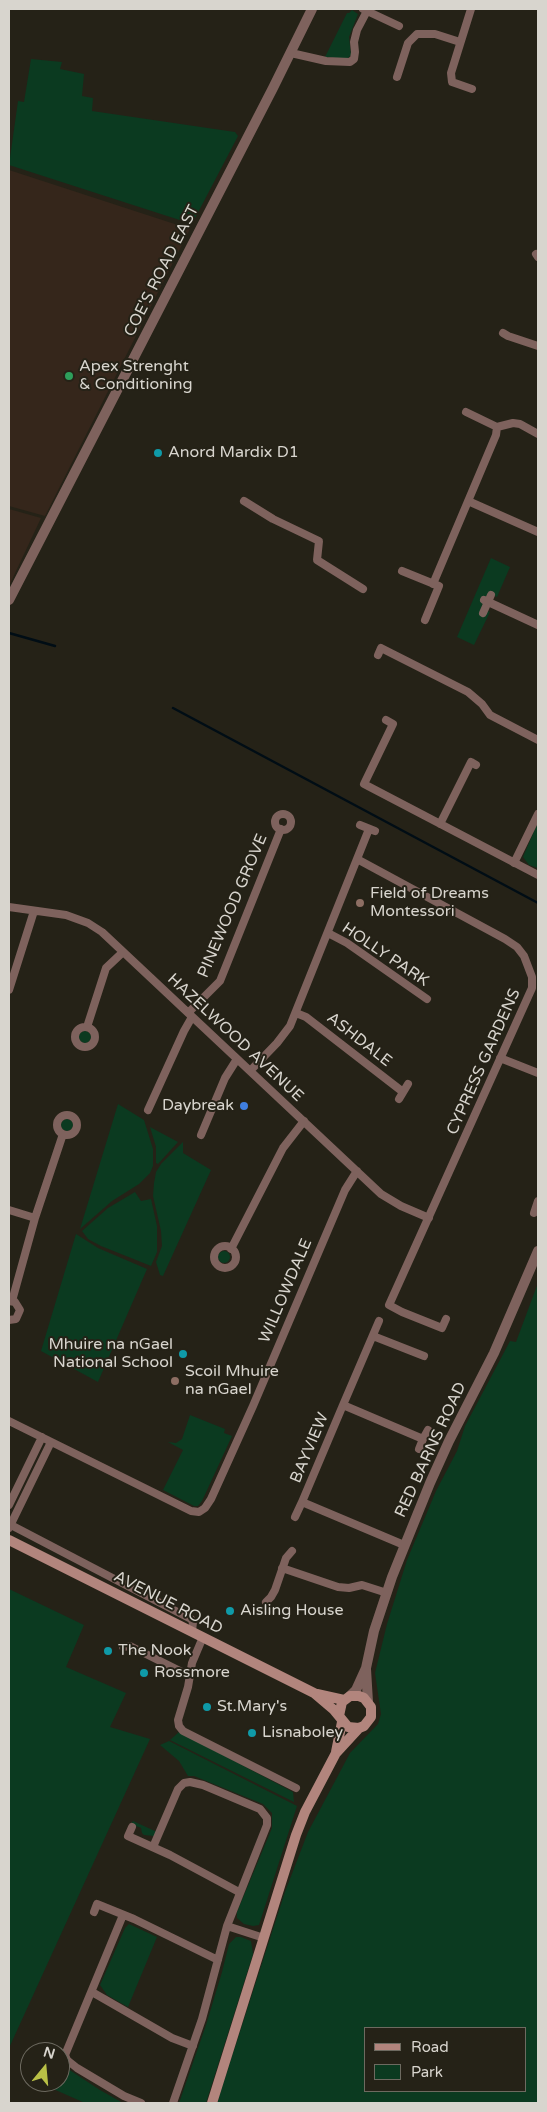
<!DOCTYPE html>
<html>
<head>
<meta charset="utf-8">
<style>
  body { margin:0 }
  #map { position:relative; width:547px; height:2112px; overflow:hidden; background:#252217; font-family:"Varela Round",sans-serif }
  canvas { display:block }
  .frame { position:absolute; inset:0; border:10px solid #d8d5ce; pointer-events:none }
  .legend { position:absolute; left:364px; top:2027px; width:162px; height:65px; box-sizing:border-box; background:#252217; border:1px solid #6d6a60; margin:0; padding:6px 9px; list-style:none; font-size:15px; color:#d8d5ce }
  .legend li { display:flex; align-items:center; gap:10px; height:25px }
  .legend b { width:25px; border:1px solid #6d6a60 }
  .north { position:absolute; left:20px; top:2042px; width:50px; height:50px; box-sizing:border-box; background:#252217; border:1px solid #6d6a60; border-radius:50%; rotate:17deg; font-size:14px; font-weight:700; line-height:20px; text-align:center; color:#d8d5ce }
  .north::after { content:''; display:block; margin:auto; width:18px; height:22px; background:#b9c046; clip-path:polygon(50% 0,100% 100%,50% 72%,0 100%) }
</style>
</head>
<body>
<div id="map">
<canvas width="547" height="2112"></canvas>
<div class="frame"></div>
<ul class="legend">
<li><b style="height:6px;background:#b2857d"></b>Road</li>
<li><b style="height:14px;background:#0b3a20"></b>Park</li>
</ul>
<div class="north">N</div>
</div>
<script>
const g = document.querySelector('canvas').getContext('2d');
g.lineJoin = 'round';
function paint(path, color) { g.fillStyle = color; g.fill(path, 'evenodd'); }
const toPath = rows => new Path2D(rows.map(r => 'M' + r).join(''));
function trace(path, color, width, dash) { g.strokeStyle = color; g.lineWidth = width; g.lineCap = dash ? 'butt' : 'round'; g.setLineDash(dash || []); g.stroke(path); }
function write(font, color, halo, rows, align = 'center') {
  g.font = font + ' "Varela Round",sans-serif'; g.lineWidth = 4; g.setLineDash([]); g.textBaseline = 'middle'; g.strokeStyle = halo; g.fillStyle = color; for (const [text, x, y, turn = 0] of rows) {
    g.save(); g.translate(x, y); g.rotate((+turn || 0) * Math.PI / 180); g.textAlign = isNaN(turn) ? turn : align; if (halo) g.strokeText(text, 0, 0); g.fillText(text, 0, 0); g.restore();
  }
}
paint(toPath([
  [9,170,190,229,45,516,9,506],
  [9,509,41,518,9,586]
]), '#35261b');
paint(toPath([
  [352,10,358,14,349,37,351,55,347,59,325,57,347,13,349,13],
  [31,59,62,62,60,69,84,74,82,96,93,98,92,111,235,132,238,136,192,224,9,165,18,101,24,102],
  [491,558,510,567,497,597,488,593,481,608,490,612,474,645,457,637],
  [538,822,538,868,529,865,523,857],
  '79 1037a6 6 0 1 1 12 0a6 6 0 1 1-12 0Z',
  [118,1104,144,1120,153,1149,153,1166,150,1173,139,1184,112,1201,80,1229],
  '61 1125a6 6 0 1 1 12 0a6 6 0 1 1-12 0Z',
  [150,1127,178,1142,158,1164,156,1163,156,1147],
  [183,1142,183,1153,211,1170,163,1276,160,1275,156,1262,162,1246,161,1231,153,1196,154,1183,156,1172,161,1164],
  [135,1192,141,1201,151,1199,157,1226,157,1252,151,1266,101,1246,88,1239,82,1231,108,1208],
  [76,1234,98,1248,147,1269,98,1382,41,1351],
  '218 1257a6 6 0 1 1 12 0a6 6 0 1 1-12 0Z',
  [538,1283,538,2103,217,2103,285,1892,308,1832,350,1753,378,1724,381,1714,375,1673,387,1624,407,1560,436,1491,457,1451,465,1426,473,1411,510,1341,516,1342],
  [366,2028,526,2028,526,2091,366,2091],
  [190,1415,225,1429,224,1433,232,1436,202,1501,198,1506,194,1506,163,1490,183,1450,168,1442,176,1443,182,1439],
  [9,1589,84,1625,66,1667,126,1693,110,1727,150,1739,9,2048],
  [179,1732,293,1792,294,1802,170,1740],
  [169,1741,297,1806,259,1925,253,1926,244,1924,237,1918,237,1912,272,1828,272,1813,263,1804,194,1776,188,1776,179,1761,160,1745],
  [133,1821,157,1832,154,1836,144,1835,142,1833,141,1828,131,1824],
  [129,1924,157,1937,128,2007,107,1995,100,1985,125,1928],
  [236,1937,241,1937,251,1941,253,1954,206,2103,179,2103,206,2025,222,1972,229,1944],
  [65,2067,100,2090,123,2103,85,2103,51,2088,55,2082,60,2082,60,2074]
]), '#0b3a20');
trace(toPath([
  [9,633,55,646],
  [173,708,538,903]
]), '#000d15', 2.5);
trace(toPath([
  [471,9,451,73,452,82,472,89],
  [367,11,399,26],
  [291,53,326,61,350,62,354,59,355,52,354,42,357,30,367,11,363,9],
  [397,77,408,43,417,34,435,34,460,42],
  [536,254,538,257],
  [503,333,508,336,538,346],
  [466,412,497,427,513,423,520,424,538,434],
  [244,501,273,519,319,541,317,560,363,589],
  [468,501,538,532],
  [402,571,439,586,425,620],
  [433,584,496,435,497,427],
  [484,600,538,625],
  [483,613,491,595],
  [378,655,381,648,468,692,482,704,490,715,538,740],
  [386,720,393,724,364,784,538,875],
  '275 822a8 8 0 1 1 16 0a8 8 0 1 1-16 0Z',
  [440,824,471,762,476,765],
  [360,825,375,831],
  [357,859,505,939,517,947,524,956,532,977,532,988,389,1305,402,1312,442,1328,446,1319],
  [514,863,538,814],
  [9,907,66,915,88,923,102,932,381,1194,401,1206,429,1218],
  [328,933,347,943,427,999],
  [9,990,34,911],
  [188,1013,220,981,281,829],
  [296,1013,306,1017,403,1092],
  '75 1037a10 10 0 1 1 20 0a10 10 0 1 1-20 0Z',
  [87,1027,106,968,123,952],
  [500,1058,538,1073],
  [250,1071,277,1043,290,1026,369,829],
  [399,1099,408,1084],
  [148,1110,184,1031,192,1017],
  '57 1125a10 10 0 1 1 20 0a10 10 0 1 1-20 0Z',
  [201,1135,225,1078,237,1059],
  [9,1210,35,1218,63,1134],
  [534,1213,538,1201],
  '214 1257a11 11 0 1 1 22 0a11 11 0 1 1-22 0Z',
  [231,1249,283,1148,304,1121],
  [9,1301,15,1302,20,1310,16,1319,9,1320],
  [12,1301,35,1218],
  [373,1336,424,1356],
  [343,1405,379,1321],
  [9,1421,191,1511,199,1512,205,1508,211,1499,253,1406,345,1190,357,1171],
  [419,1449,423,1439],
  [302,1502,343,1405,423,1439,428,1430],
  [9,1505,42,1437],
  [295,1517,302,1502,404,1545],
  [9,1524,191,1619,193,1622,192,1631],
  [9,1528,51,1442],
  [282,1568,338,1587,349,1588,362,1585,387,1593],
  [266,1602,271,1597,275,1590,286,1558,292,1551],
  [203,1637,192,1663,188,1687,178,1720,179,1726,183,1731,296,1788],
  [123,1647,130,1646,182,1672,190,1674],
  [132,1827,128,1836,170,1855,239,1892],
  [153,1847,178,1789,184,1783,190,1782,203,1785,260,1809,267,1818,267,1825,227,1926,202,2019,173,2103],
  [94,1912,97,1904,134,1919,218,1960],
  [123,1915,65,2055,67,2060,77,2068,124,2096,141,2103],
  [227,1926,264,1938],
  [92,1992,172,2038,193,2046]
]), '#7e625d', 8);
trace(toPath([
  [9,600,273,88,312,9],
  [366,1669,368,1702],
  [350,1696,356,1690,366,1668,374,1631,392,1577,430,1483,449,1441,494,1353,538,1251]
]), '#7e625d', 10);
trace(toPath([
  [9,1540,314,1693,334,1710,348,1727,359,1728,364,1726,371,1717,371,1707,364,1698,359,1696,350,1696,342,1702,339,1716],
  [317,1694,344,1700],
  [336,1752,342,1722],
  [212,2103,296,1835,305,1812,336,1753,359,1728]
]), '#b2857d', 10);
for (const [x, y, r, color] of [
  [69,376,5,"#2e9e5b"],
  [158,453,5,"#0f9aa8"],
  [360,903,5,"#8d6e63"],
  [244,1106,5,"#3f7fe0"],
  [183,1354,5,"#0f9aa8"],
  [175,1381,5,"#8d6e63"],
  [230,1611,5,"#0f9aa8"],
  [108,1651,5,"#0f9aa8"],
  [144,1673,5,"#0f9aa8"],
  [207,1707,5,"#0f9aa8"],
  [252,1733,5,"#0f9aa8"]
]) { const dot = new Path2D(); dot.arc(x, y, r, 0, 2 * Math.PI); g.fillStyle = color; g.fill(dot); trace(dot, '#252217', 2); }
write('16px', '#d8d5ce', '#252217', [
  ["COE'S ROAD EAST",162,271,-63],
  ["PINEWOOD GROVE",233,906,-67],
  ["HOLLY PARK",385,955,34],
  ["HAZELWOOD AVENUE",235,1038,43],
  ["ASHDALE",359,1040,38],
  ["CYPRESS GARDENS",484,1062,-66],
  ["WILLOWDALE",286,1291,-67],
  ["BAYVIEW",310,1448,-67],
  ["RED BARNS ROAD",431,1450,-65],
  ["AVENUE ROAD",168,1603,27]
]);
write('16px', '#d8d5ce', '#252217', [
  ["Apex Strenght",79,367],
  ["& Conditioning",79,385],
  ["Anord Mardix D1",168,453],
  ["Field of Dreams",370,894],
  ["Montessori",370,912],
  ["Daybreak",234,1106,"right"],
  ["Mhuire na nGael",173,1345,"right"],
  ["National School",173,1363,"right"],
  ["Scoil Mhuire",185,1372],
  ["na nGael",185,1390],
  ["Aisling House",240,1611],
  ["The Nook",118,1651],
  ["Rossmore",154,1673],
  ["St.Mary's",217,1707],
  ["Lisnaboley",262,1733]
], 'left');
</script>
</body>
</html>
